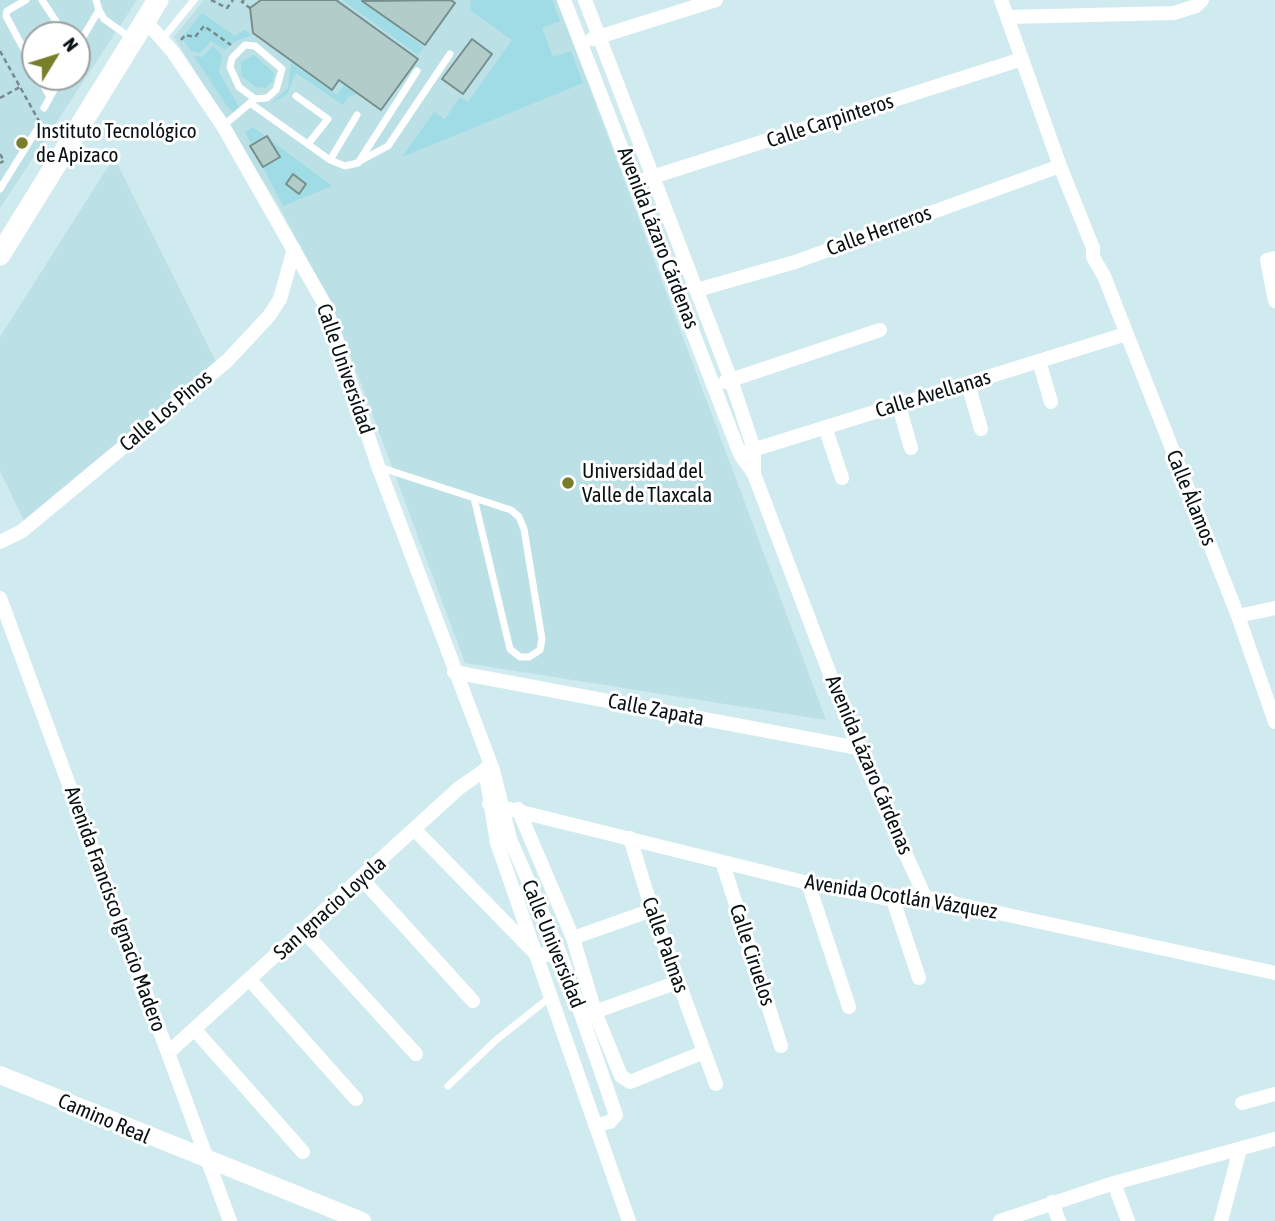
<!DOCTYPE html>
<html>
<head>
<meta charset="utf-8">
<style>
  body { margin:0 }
  #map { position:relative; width:1275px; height:1221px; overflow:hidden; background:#d0ebef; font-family:"Asap Condensed",sans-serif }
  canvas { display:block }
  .north { position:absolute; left:21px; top:21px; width:70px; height:70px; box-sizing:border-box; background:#fff; border:2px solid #9ca0a0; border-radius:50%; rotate:52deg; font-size:19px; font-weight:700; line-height:28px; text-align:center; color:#071112 }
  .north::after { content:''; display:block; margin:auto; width:24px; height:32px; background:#787e29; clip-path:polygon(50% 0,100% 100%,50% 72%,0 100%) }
</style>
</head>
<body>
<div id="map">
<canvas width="1275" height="1221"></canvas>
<div class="north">N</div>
</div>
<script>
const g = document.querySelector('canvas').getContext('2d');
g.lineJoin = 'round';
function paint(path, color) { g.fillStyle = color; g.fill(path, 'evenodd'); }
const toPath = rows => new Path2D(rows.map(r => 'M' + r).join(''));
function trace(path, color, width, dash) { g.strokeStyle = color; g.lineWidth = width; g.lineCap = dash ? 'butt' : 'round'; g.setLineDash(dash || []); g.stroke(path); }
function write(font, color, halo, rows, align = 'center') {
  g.font = font + ' "Asap Condensed",sans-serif'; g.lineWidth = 6; g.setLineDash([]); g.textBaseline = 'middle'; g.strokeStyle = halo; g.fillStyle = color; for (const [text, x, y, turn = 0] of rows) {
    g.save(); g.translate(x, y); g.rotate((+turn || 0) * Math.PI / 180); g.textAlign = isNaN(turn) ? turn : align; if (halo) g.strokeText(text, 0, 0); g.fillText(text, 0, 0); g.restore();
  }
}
paint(toPath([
  [0,0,137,0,0,208],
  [35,35,77,35,77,77,35,77],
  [204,0,557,0,826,720,465,663,331,303,281,210,174,37],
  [114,157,216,362,24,521,0,471,0,337]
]), '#bbe0e6');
paint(toPath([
  [342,0,429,0,405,34,424,47,418,55],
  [471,0,552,0,560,21,542,28,553,57,571,51,583,83,402,157,434,112,445,119,460,97,468,102,512,40,470,10],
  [202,13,235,36,245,30,252,35,234,42,225,50,211,41,200,53,191,51,182,38],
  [213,46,222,55,219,72,239,107,235,114,227,106,194,56,202,57],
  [254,55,274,73,273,81,265,88,255,87,241,75,241,62],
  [291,63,337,95,344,85,357,94,348,97,343,105,296,73,287,94,269,105,288,88],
  [253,127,332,186,283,206,245,132]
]), '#9fdce6');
const building = toPath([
  [261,0,336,0,418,59,381,110,339,80,332,90,253,33,250,8,261,0],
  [451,0,455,3,425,45,362,1,451,0],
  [472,39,492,54,463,94,442,79,472,39],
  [267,136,280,157,263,167,250,146,267,136],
  [293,174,306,184,299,194,286,184,293,174]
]);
paint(building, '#b1ccc9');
trace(building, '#768f8d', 2);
trace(toPath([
  [211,0,227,8,233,0],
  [244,0,242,2,250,8],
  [181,40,185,35,195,37,204,26,231,45],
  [0,51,39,121],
  [0,98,20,87],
  [0,154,4,161,0,163]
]), '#778a8d', 2.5, [5, 3.5]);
trace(toPath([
  [26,0,7,11,6,16,35,70],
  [42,0,65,35],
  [99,10,104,19,132,39],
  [163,38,194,0],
  [77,47,99,10,96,0],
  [39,77,50,97],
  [296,96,328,119,308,144],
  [250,103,255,99,267,98,276,90,282,69,255,46,245,45,232,58,230,67,239,87,255,99],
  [44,108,61,77],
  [223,126,250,103,330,160,345,166,358,163,417,71],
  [330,160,357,115],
  [358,162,388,146,450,54],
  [0,189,36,131],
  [379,467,511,510,519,517,524,529,542,639,540,650,529,657,520,657,510,649,474,498],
  [448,1086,495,1041,549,998]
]), '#fff', 7);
trace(toPath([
  [564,0,740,454,754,474,858,748,925,897],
  [585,0,731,380,754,449,754,474],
  [1001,0,1060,166,1093,248,1093,257,1104,276,1238,616,1275,722],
  [1007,17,1174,13,1196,6,1202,0],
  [144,19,173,52,223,126,325,305,378,466,493,770,510,839,561,956,616,1115,610,1122,595,1125],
  [592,39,716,0],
  [646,179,1022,59],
  [1275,258,1267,260,1275,301],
  [697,290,795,262,1060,166],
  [1039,361,1051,402],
  [725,382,880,330],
  [968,384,981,429],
  [898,403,911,448],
  [825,427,842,478],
  [746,452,1126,334],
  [0,542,22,531,227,361,269,316,280,299,294,249],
  [0,598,230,1221],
  [1238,616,1275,608],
  [454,672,858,748],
  [485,769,497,843,629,1221],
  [489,804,808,883,893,900,925,897,1275,973],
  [518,809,573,938,595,1012,621,1076,630,1082,704,1052],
  [416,831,536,954,561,956],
  [630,838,652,910,716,1084],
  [723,864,781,1046],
  [361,878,473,1001],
  [808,883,849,1007],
  [893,900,919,978],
  [303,930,416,1054],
  [573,938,652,910],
  [250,980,356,1099],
  [586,1015,678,982],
  [195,1030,303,1152],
  [169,1052,459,788,485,770,493,770],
  [1242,1103,1275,1094],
  [1114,1183,1128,1221],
  [1052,1202,1059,1221],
  [1000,1221,1114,1183,1275,1139],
  [1221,1221,1240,1149]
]), '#fff', 14);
trace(toPath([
  [0,1075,362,1221]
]), '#fff', 18);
trace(toPath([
  [0,255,158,0]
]), '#fff', 21);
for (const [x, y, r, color] of [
  [22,143,7,"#787e29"],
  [568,483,7,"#787e29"]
]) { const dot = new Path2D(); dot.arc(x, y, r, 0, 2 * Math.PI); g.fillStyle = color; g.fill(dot); trace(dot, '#fff', 2.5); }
write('21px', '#071112', '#fff', [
  ["Calle Carpinteros",830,121,-18],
  ["Calle Herreros",879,231,-20],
  ["Avenida Lázaro Cárdenas",658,238,69],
  ["Calle Universidad",345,369,71],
  ["Calle Avellanas",933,394,-17],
  ["Calle Los Pinos",166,411,-40],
  ["Calle Álamos",1191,498,68],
  ["Calle Zapata",656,710,11],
  ["Avenida Lázaro Cárdenas",869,765,67],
  ["Avenida Ocotlán Vázquez",901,897,9],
  ["San Ignacio Loyola",330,908,-42],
  ["Avenida Francisco Ignacio Madero",115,909,70],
  ["Calle Universidad",553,944,68],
  ["Calle Palmas",665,945,70],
  ["Calle Ciruelos",752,955,72],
  ["Camino Real",104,1119,23]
]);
write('21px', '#071112', '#fff', [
  ["Instituto Tecnológico",36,131],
  ["de Apizaco",36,155],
  ["Universidad del",582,471],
  ["Valle de Tlaxcala",582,495]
], 'left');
</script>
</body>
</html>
